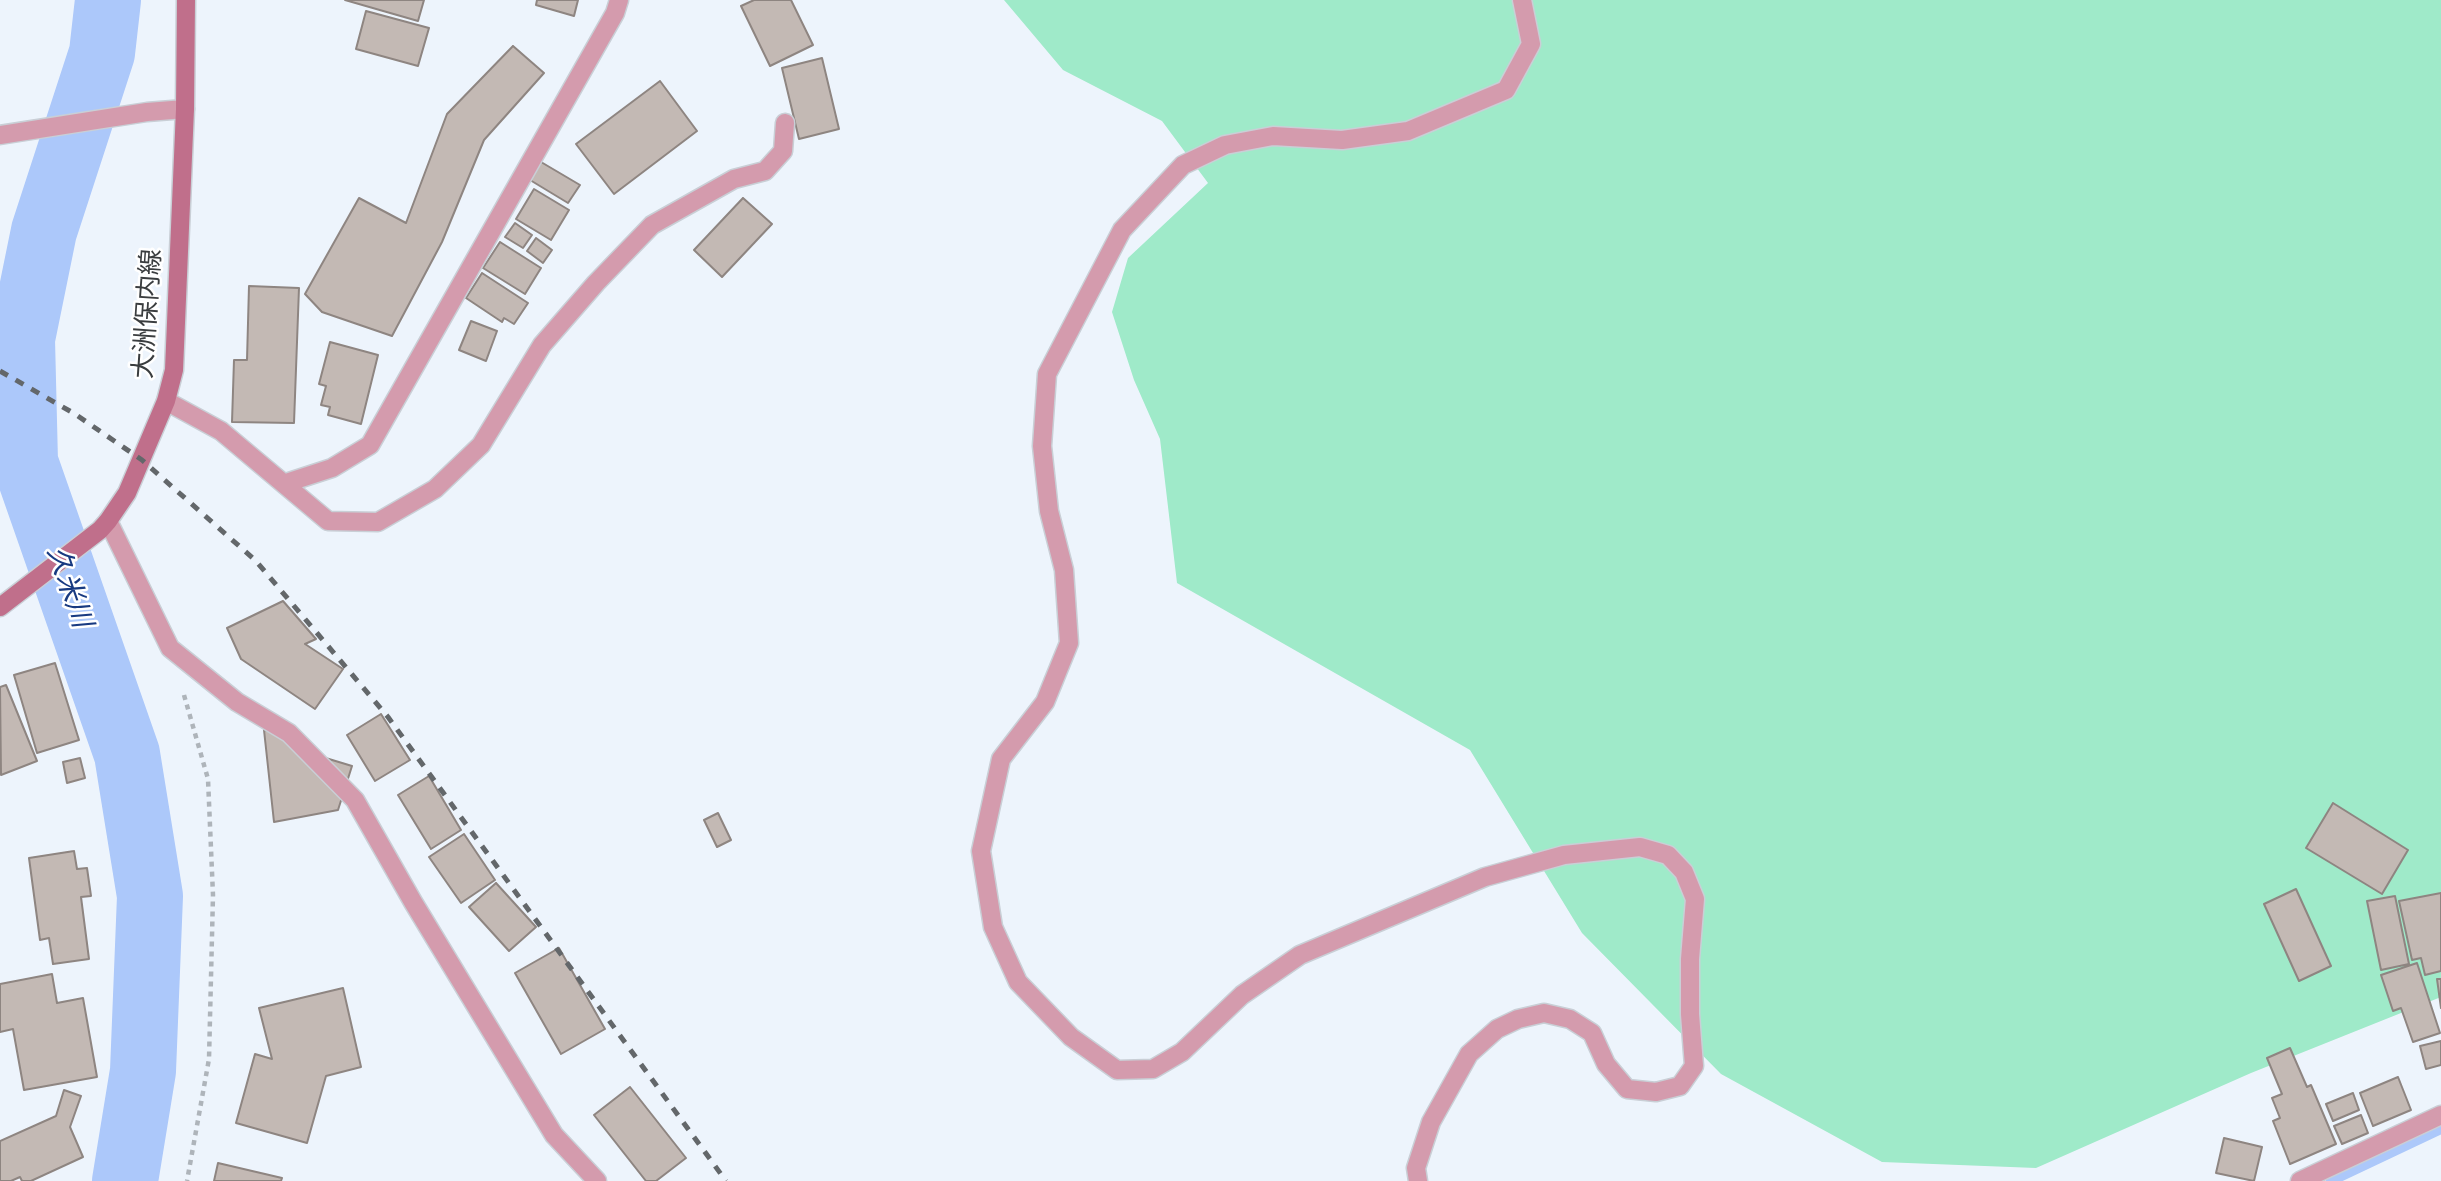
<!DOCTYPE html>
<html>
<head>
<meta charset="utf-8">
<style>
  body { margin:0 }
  canvas { display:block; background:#edf4fc }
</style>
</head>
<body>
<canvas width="2441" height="1181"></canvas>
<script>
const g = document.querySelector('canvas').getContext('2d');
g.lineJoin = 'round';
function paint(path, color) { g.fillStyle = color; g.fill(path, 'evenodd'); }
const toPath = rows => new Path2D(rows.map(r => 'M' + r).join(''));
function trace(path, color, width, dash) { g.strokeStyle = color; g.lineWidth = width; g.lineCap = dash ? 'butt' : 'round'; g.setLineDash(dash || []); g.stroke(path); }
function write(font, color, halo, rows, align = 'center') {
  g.font = font + ' "PT Sans Narrow","Noto Sans JP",sans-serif'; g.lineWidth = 5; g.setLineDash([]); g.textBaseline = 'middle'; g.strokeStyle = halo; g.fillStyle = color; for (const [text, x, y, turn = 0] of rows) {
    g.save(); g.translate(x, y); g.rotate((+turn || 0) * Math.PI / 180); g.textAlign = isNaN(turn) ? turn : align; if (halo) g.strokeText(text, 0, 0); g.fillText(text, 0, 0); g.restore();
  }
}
paint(toPath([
  [1004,0,2441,0,2441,997,2251,1073,2036,1168,1882,1162,1721,1074,1582,933,1470,750,1177,583,1160,439,1134,380,1112,312,1128,258,1208,183,1162,121,1063,70]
]), '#9feac9');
trace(toPath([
  [2331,1181,2441,1129]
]), '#acc8fa', 10);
trace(toPath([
  [108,0,102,53,44,231,22,339,25,462,127,754,150,896,143,1071,125,1181]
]), '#acc8fa', 66);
const building = toPath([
  [345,0,424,0,418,21,345,0],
  [537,0,578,0,574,16,536,5,537,0],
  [754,0,791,0,813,45,770,66,741,6,754,0],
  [366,11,429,28,418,66,356,49,366,11],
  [513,46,544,73,484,140,442,242,392,336,322,312,305,294,359,198,406,223,447,114,513,46],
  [822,58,839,129,799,139,782,68,822,58],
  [660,81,697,131,614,194,576,144,660,81],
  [541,162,580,185,568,203,530,180,541,162],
  [534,189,569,210,551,240,516,219,534,189],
  [743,198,772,224,722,277,694,250,743,198],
  [515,223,532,235,523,248,505,237,515,223],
  [536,238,552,250,543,263,527,251,536,238],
  [500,242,541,268,525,294,483,268,500,242],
  [482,273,528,303,514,324,504,318,502,322,466,298,482,273],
  [249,286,299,288,294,423,232,422,234,360,247,360,249,286],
  [471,321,497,331,486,361,459,350,471,321],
  [330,342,378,355,361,424,328,415,330,407,321,405,326,386,319,384,330,342],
  [283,601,316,639,305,644,343,669,315,709,241,659,227,628,283,601],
  [55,663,79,740,37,753,14,675,55,663],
  [6,685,37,761,1,775,0,687,6,685],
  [381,714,410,760,375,781,347,735,381,714],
  [264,730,300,734,296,749,352,766,338,810,274,822,264,730],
  [80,758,85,778,67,783,63,762,80,758],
  [429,776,461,830,431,849,398,795,429,776],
  [2333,803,2408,850,2382,894,2306,848,2333,803],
  [718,813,731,840,717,847,704,820,718,813],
  [464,834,495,880,461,903,429,857,464,834],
  [74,851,77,869,87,868,91,896,81,897,89,959,53,964,49,938,40,940,29,858,74,851],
  [496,883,536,927,509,951,469,907,496,883],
  [2296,889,2331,966,2299,981,2264,904,2296,889],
  [2441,893,2441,971,2425,975,2421,958,2412,960,2399,901,2441,893],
  [2395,896,2409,964,2381,970,2367,901,2395,896],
  [559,948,605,1029,561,1054,515,973,559,948],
  [2417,963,2440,1033,2413,1042,2401,1008,2393,1011,2381,975,2417,963],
  [52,974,57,1003,83,998,97,1077,24,1090,13,1029,0,1032,0,984,52,974],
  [2437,979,2441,979,2441,1008,2437,979],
  [343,988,361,1067,326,1076,307,1143,236,1123,255,1054,272,1059,259,1008,343,988],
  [2441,1041,2441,1065,2426,1069,2420,1046,2441,1041],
  [2290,1048,2307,1087,2311,1085,2336,1144,2290,1164,2273,1121,2280,1118,2272,1098,2282,1094,2267,1058,2290,1048],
  [2398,1077,2411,1110,2373,1126,2360,1093,2398,1077],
  [630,1087,686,1158,656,1181,646,1181,594,1115,630,1087],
  [64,1090,81,1096,70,1127,83,1157,31,1181,22,1181,20,1177,11,1181,0,1181,0,1141,56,1116,64,1090],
  [2353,1093,2359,1110,2333,1121,2326,1104,2353,1093],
  [2361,1115,2368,1133,2342,1144,2334,1126,2361,1115],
  [2224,1138,2262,1147,2254,1181,2216,1173,2224,1138],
  [218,1163,282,1178,281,1181,214,1181,218,1163]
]);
paint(building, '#c3b9b4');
trace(building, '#8e8581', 2);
const street = toPath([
  [0,135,147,112,185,109],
  [166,401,221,431,328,521,378,522,435,489,481,445,542,345,596,283,652,225,734,179,765,171,783,151,785,123],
  [286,483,332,468,370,445,615,13,619,0],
  [108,521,170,648,237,702,289,733,355,800,413,902,554,1135,597,1181],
  [1418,1181,1416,1168,1431,1122,1469,1054,1497,1029,1518,1019,1544,1013,1570,1019,1592,1033,1606,1064,1627,1089,1656,1092,1680,1086,1694,1066,1690,1014,1690,959,1695,899,1684,872,1668,855,1640,847,1564,855,1485,877,1300,955,1242,995,1182,1052,1153,1069,1117,1070,1071,1037,1018,982,993,927,981,851,1001,759,1045,702,1069,643,1064,570,1049,511,1042,446,1047,374,1122,230,1183,165,1225,145,1273,136,1342,140,1408,131,1506,90,1531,44,1522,0],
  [2300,1181,2441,1115]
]);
const secondary = toPath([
  [0,607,100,530,108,521,127,493,166,401,174,370,185,109,186,0]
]);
trace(street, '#c9cfd6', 21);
trace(secondary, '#c9cfd6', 21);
trace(toPath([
  [184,695,208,779,213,895,209,1059,187,1181]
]), '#aeb4ba', 4.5, [5, 5]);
trace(street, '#d49bad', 18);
trace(secondary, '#c06f8b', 18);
trace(toPath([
  [0,371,75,414,142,460,256,561,388,717,726,1181]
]), '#63676a', 5, [9, 9]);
write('26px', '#3a3d3f', '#fff', [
  ["大洲保内線",148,314,-86]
]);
write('italic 28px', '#183a81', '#fff', [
  ["久米川",69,587,71]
]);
</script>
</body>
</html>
